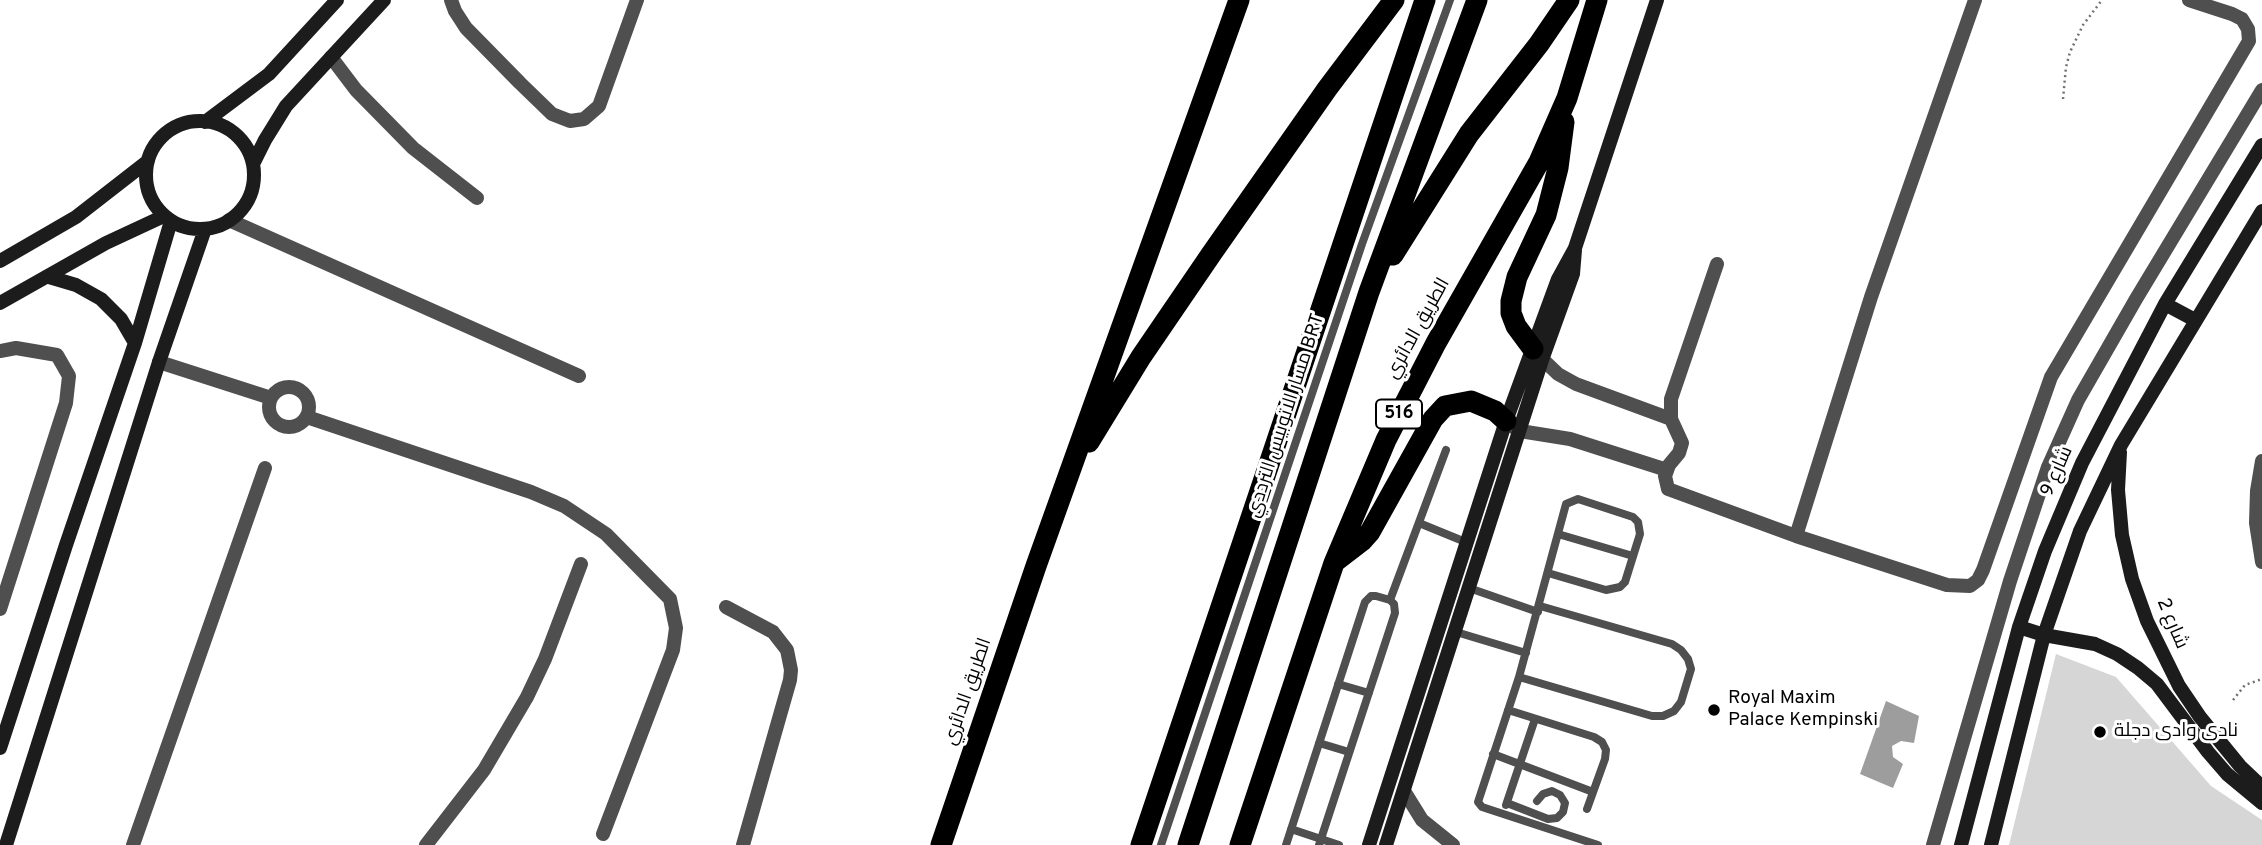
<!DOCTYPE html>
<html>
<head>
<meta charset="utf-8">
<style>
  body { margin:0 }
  canvas { display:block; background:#fff }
</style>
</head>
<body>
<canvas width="2262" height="845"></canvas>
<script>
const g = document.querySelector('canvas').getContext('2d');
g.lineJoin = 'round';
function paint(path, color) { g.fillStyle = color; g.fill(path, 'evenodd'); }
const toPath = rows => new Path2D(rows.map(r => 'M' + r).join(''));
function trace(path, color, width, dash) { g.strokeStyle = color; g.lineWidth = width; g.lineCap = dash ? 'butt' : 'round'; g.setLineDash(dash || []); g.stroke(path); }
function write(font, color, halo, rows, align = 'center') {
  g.font = font + ' Overpass,Cairo,sans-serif'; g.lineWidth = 6; g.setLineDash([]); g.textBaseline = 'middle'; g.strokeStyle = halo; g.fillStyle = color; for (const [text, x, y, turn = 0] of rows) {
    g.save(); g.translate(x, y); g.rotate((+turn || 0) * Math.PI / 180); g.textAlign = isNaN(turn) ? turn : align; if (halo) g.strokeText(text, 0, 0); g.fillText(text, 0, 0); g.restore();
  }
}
paint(toPath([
  [2056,654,2116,677,2211,786,2262,820,2262,845,2009,845]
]), '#d6d6d6');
paint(toPath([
  [1886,701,1919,716,1914,743,1901,741,1892,746,1893,757,1903,764,1893,788,1860,774]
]), '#9d9d9d');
trace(toPath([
  [2063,99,2066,67,2070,52,2083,25,2102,0],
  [2233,700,2245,685,2262,679]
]), '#717171', 2.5, [2, 3.5]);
trace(toPath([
  [1419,523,1468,543],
  [1558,534,1633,556],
  [1548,573,1606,590,1620,587,1625,582,1640,534,1638,522,1633,517,1578,499,1566,504,1519,677,1478,802,1482,807,1598,845],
  [1469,588,1538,612],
  [1390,600,1446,450],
  [1456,632,1526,653],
  [1519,677,1652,716,1663,716,1674,711,1681,702,1691,669,1688,659,1681,650,1672,644,1540,606],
  [1338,684,1369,693],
  [1508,710,1594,737,1602,742,1606,750,1605,759,1587,809],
  [1319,743,1349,752],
  [1493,754,1593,792],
  [1507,803,1548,819,1557,818,1563,812,1565,803,1560,795,1552,791,1543,794,1537,801],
  [1506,805,1535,719],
  [1291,829,1339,845],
  [1161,845,1362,244,1450,0],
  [1286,845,1365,602,1371,596,1376,596,1390,600,1394,604,1395,613,1319,845]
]), '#4f4f4f', 8);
trace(toPath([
  [451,0,455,11,466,28,520,83,552,114,570,121,584,119,599,106,637,0],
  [331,57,356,90,413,148,477,198],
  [229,220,579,376],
  [1717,264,1671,399,1671,419,1682,443,1679,453,1669,465,1665,476,1668,489,1796,536,1947,585,1970,586,1978,580,1983,570,2051,377,2249,41,2248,29,2242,19,2232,14,2189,0],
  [0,351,16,348,57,355,69,376,66,403,0,609],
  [1536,353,1558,374,1576,384,1671,419],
  [159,362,271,398],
  '269 407a20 20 0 1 1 40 0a20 20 0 1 1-40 0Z',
  [307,417,531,492,564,506,606,534,670,599,676,628,673,650,603,834],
  [1510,425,1520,431,1570,439,1667,470],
  [2262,461,2257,491,2256,523,2262,562],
  [1796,536,1871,297,1975,0],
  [726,607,773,632,787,650,791,670,790,680,743,845],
  [1404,791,1422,820,1453,845],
  [133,845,265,468],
  [426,845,484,770,527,697,545,659,581,564],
  [1933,845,2010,581,2048,467,2078,400,2136,299,2262,90]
]), '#4f4f4f', 14);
trace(toPath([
  '146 175a54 54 0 1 1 108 0a54 54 0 1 1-108 0Z',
  [205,122,269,74,337,0],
  [253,164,265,140,286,106,384,0],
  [0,261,76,217,148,161],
  [49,277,76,285,101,299,121,319,135,343],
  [0,303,106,243,164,216],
  [2165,304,2195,320],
  [2120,452,2118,490,2122,535,2132,579,2147,621,2179,686,2200,717,2240,766,2262,787],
  [2019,627,2044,635,2095,644,2117,654,2138,668,2157,684,2208,752,2227,774,2262,803],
  [0,748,66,545,135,343,171,221],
  [6,845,159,362,205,229],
  [1369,845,1506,421,1558,279,1575,248,1657,0],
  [1386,845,1542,360,1573,274,1575,250],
  [1961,845,2019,627,2045,551,2082,463,2165,304,2262,145],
  [1991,845,2044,635,2080,531,2121,445,2262,211]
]), '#1c1c1c', 14);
trace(toPath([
  [1393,255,1469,134,1539,44,1569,0],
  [1533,349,1516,326,1511,313,1511,301,1517,277,1546,215,1558,168,1564,122],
  [1089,442,1141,357,1212,253,1327,89,1394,0],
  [1336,561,1362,541,1370,532,1433,419,1445,406,1471,401,1495,411,1506,421],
  [941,845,1036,566,1239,0],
  [1141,845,1425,0],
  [1188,845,1369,292,1477,0],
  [1240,845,1334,563,1386,440,1436,343,1539,162,1567,98,1597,0]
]), '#000', 21);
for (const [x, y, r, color] of [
  [1714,710,7,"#000"],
  [2100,732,7,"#000"]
]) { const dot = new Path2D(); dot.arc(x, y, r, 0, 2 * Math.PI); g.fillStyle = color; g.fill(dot); trace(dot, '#fff', 2.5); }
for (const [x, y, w] of [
  [1399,414,46]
]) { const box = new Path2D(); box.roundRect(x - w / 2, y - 14.5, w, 29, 5); g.fillStyle = '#fff'; g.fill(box); trace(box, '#000', 2); }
write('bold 18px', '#000', null, [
  ["516",1399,414]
]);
write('19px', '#000', '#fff', [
  ["الطريق الدائري",1419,329,-61],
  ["مسار الاتوبيس الترددي BRT",1287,416,-72],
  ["شارع 9",2058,472,-66],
  ["شارع 2",2171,624,67],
  ["الطريق الدائري",969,692,-71]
]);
write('19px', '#000', '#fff', [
  ["Royal Maxim",1728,699],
  ["Palace Kempinski",1728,721],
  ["نادى وادى دجلة",2114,732]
], 'left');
</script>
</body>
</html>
